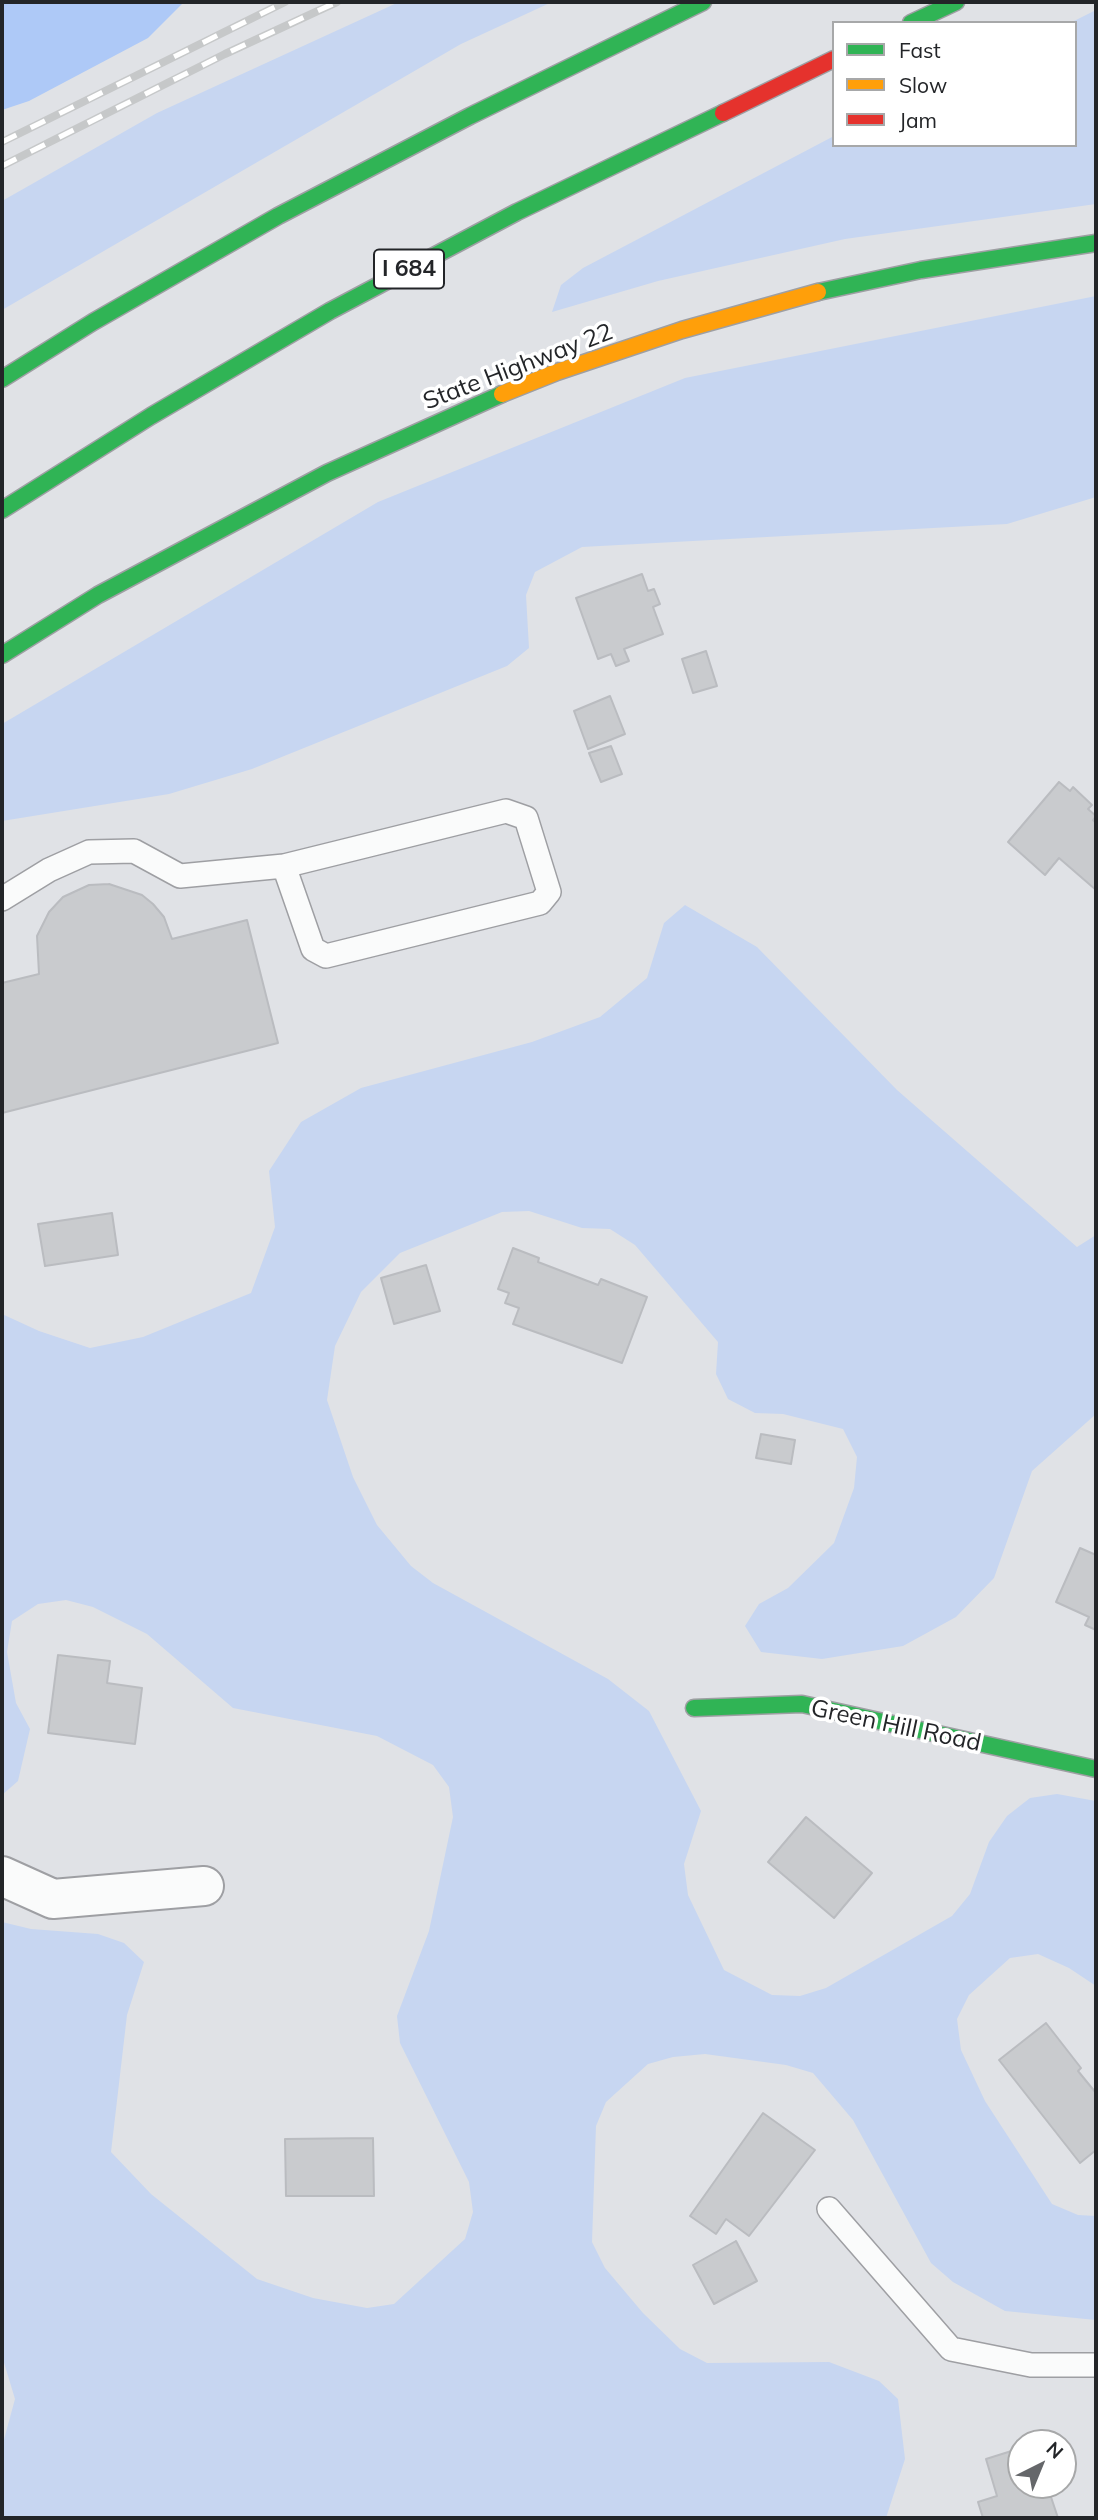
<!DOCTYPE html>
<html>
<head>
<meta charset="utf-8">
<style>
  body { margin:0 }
  #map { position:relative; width:1098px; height:2520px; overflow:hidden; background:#e0e2e6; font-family:Mulish,sans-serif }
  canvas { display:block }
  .frame { position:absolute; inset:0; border:4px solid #232528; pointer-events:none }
  .legend { position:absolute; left:832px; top:21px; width:245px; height:126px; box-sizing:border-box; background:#fff; border:2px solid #a7a8a9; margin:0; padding:9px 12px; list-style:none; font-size:21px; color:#232528 }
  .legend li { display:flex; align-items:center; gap:14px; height:35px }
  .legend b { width:35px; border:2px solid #a7a8a9 }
  .north { position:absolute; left:1007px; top:2429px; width:70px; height:70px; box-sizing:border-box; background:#fff; border:2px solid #a7a8a9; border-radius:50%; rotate:43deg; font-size:19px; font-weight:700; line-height:28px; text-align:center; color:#232528 }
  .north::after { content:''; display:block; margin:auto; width:24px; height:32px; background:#65676a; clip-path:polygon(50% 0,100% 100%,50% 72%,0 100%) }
</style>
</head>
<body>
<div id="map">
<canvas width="1098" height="2520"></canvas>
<div class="frame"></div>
<ul class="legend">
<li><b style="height:9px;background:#30b455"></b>Fast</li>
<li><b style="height:9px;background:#ff9f0a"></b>Slow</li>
<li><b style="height:9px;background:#e5322d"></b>Jam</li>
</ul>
<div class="north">N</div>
</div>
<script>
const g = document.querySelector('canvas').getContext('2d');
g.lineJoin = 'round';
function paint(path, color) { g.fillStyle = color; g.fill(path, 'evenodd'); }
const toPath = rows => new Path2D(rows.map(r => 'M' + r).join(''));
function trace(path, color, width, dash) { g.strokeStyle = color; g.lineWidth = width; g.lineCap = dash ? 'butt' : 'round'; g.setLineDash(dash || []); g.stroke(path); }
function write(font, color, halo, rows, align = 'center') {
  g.font = font + ' Mulish,sans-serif'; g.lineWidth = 7; g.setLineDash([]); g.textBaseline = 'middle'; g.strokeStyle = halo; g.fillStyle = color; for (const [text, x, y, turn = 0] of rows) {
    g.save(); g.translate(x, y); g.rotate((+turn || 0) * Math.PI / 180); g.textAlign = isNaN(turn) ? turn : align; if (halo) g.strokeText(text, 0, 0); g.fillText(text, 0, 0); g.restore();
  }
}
paint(toPath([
  [399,2,552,2,461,44,2,310,2,201,157,113],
  [1096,10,1096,204,845,239,658,281,552,312,561,285,583,268,834,136,834,145,1075,145,1075,23,1070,23],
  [1096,296,1096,497,1007,524,582,547,535,572,526,595,529,648,507,666,252,769,169,794,2,821,2,724,378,502,685,378],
  [685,905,757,947,897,1090,1077,1247,1096,1235,1096,1414,1032,1471,994,1578,956,1617,903,1646,822,1659,761,1652,745,1626,759,1604,788,1588,834,1543,854,1488,857,1457,843,1429,783,1414,755,1413,728,1399,716,1374,718,1342,635,1245,610,1229,582,1228,529,1211,502,1212,400,1253,361,1292,335,1346,327,1400,353,1477,377,1525,411,1566,433,1583,608,1679,649,1711,701,1811,684,1864,688,1895,724,1970,772,1995,800,1996,826,1988,952,1916,970,1894,989,1842,1007,1816,1030,1798,1057,1794,1096,1801,1096,1986,1069,1968,1038,1954,1010,1958,969,1995,957,2019,961,2050,985,2101,1052,2204,1078,2215,1096,2216,1096,2320,1005,2311,953,2282,931,2263,853,2120,813,2073,786,2065,705,2054,673,2057,648,2064,606,2102,596,2126,592,2242,605,2268,643,2313,680,2349,707,2363,829,2362,879,2381,898,2399,905,2459,886,2518,2,2518,2,2447,15,2399,2,2356,2,1922,31,1929,98,1934,124,1943,144,1962,127,2015,111,2152,151,2194,257,2279,313,2298,367,2308,394,2304,465,2239,473,2212,469,2182,400,2043,397,2016,429,1931,453,1817,449,1787,433,1765,377,1736,233,1708,147,1634,93,1607,66,1600,38,1604,12,1621,7,1652,16,1703,30,1729,18,1781,2,1795,2,1314,39,1331,90,1348,143,1337,251,1293,275,1227,269,1171,301,1122,361,1088,532,1042,600,1017,647,978,664,923]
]), '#c7d6f1');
paint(toPath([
  [2,2,184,2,148,38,29,101,2,110]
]), '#aec9f7');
const building = toPath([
  [642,574,648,591,654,589,660,604,653,607,663,634,624,649,629,661,616,666,611,654,598,659,576,598,642,574],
  [706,651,717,686,693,693,682,659,706,651],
  [610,696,625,734,588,749,574,711,610,696],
  [611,746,622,774,601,782,589,753,611,746],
  [1059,782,1070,791,1073,787,1092,805,1088,809,1096,816,1093,820,1096,823,1096,890,1059,858,1045,875,1008,842,1059,782],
  [109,884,142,895,153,904,164,917,172,939,247,920,278,1043,2,1113,2,983,39,974,37,936,49,912,63,897,89,885,109,884],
  [112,1213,118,1255,45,1266,38,1224,112,1213],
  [513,1248,539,1258,538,1262,598,1285,601,1279,647,1297,622,1363,513,1324,519,1308,505,1303,509,1293,498,1289,513,1248],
  [426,1265,440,1311,394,1324,381,1278,426,1265],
  [761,1434,795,1440,791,1464,756,1458,761,1434],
  [1080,1548,1096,1555,1096,1630,1085,1625,1089,1617,1056,1602,1080,1548],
  [58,1655,110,1661,107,1683,142,1688,135,1744,48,1733,58,1655],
  [806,1817,872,1873,834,1918,768,1862,806,1817],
  [1046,2023,1081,2068,1078,2071,1096,2093,1096,2150,1080,2163,999,2060,1046,2023],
  [763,2113,815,2150,749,2236,726,2219,716,2234,690,2216,763,2113],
  [373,2138,374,2196,286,2196,285,2139,373,2138],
  [736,2241,757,2281,714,2304,693,2265,736,2241],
  [1021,2448,1021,2485,1047,2485,1058,2518,983,2518,978,2502,997,2496,986,2459,1021,2448]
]);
paint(building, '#c9cbce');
trace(building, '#babcc0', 2);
const lane = toPath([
  [2,899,49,870,89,852,134,851,180,876,284,866,506,811,526,818,549,892,540,903,326,956,313,949,284,866],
  [829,2209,951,2349,1031,2365,1096,2365]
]);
const street = toPath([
  [2,1876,53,1899,204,1886]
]);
const fast = toPath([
  [911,23,956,2],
  [818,292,921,270,1096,243],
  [2,379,93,322,278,216,470,116,703,2],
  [2,510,151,416,330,311,517,212,723,113],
  [2,655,98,595,327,473,502,394],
  [694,1708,802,1704,1096,1769]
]);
const slow = toPath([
  [502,394,557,372,682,330,818,292]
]);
const jam = toPath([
  [723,113,834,59]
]);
trace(lane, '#9e9fa3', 26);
trace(street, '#9e9fa3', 42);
trace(fast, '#9e9fa3', 19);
trace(slow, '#9e9fa3', 19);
trace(jam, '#9e9fa3', 19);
trace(lane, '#fafbfb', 23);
trace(street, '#fafbfb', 38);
trace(fast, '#30b455', 16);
trace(slow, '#ff9f0a', 16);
trace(jam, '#e5322d', 16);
const rail = toPath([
  [2,142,285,2],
  [2,166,225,54,337,2]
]);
trace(rail, '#c6c8c9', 8);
trace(rail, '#fff', 5, [16]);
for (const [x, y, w] of [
  [409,269,70]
]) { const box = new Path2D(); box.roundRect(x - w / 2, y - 19.5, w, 39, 5); g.fillStyle = '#fff'; g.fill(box); trace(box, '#232528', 2); }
write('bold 23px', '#232528', null, [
  ["I 684",409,269]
]);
write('24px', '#232528', '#fff', [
  ["State Highway 22",518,367,-21],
  ["Green Hill Road",896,1726,12]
]);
</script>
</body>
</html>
